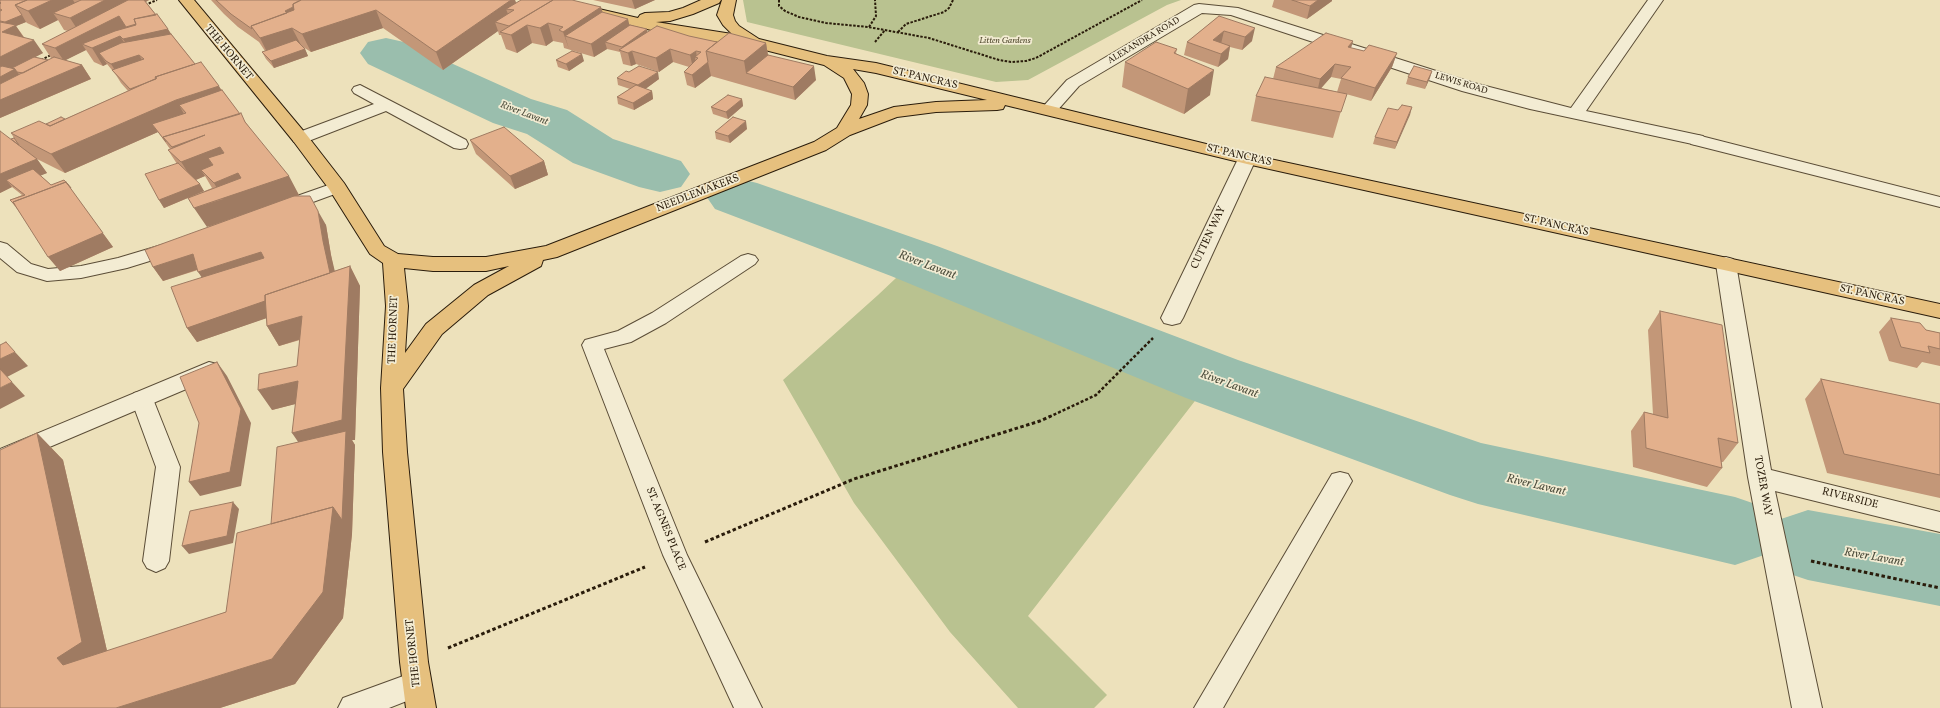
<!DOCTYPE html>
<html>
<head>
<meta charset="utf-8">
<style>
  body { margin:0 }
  canvas { display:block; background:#ede1bb }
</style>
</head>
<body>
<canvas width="1940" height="708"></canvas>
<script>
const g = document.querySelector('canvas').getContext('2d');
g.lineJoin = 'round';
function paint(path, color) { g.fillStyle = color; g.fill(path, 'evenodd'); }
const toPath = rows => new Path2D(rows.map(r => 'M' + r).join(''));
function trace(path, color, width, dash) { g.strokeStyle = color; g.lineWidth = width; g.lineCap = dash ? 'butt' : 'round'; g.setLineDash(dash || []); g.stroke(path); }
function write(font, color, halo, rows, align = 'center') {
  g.font = font + ' Vollkorn,serif'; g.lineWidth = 3.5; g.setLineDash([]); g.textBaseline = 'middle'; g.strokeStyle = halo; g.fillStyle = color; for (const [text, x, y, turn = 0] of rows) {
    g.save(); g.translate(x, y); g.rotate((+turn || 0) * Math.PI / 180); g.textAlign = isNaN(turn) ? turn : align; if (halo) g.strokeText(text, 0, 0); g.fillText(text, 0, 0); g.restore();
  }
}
paint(toPath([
  [743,0,1181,0,1167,5,1028,80,996,82,747,22],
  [914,261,1212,379,1028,616,1107,695,1094,708,1018,708,950,632,854,503,783,380,878,295]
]), '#b9c290');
paint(toPath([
  [386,38,404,42,531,99,567,110,613,139,681,161,690,174,681,187,660,192,639,187,573,163,527,134,493,123,368,64,360,53,368,42,386,38],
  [736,178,757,183,937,246,1238,360,1481,443,1735,497,1764,507,1775,528,1778,520,1808,510,1940,534,1940,606,1808,580,1778,570,1768,548,1764,555,1735,565,1478,504,1450,495,1186,398,891,276,715,209,706,196,715,183,736,178]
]), '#9abead');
const service = toPath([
  [360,85,466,140,468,144,466,148,460,149,454,148,386,111,306,142,300,143,294,142,292,138,294,134,374,104,354,93,352,90,354,87,360,85],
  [1697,135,1940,197,1940,207,1691,144,1689,140,1691,136,1697,135],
  [337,182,343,183,346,187,343,191,283,213,277,211,274,207,277,203,337,182],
  [175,241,182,243,184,247,182,251,127,268,81,278,47,281,17,272,0,258,0,242,7,244,31,264,48,269,81,266,118,258,175,241],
  [748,254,755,256,758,260,755,264,666,323,631,342,604,349,687,555,762,708,734,708,663,555,582,345,585,340,618,331,652,313,741,256,748,254],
  [142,391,150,393,153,399,180,467,169,561,165,568,156,572,147,568,143,561,156,467,131,399,134,393,142,391],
  [1340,472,1348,474,1352,481,1223,708,1194,708,1332,474,1340,472]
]);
const minor = toPath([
  [1648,0,1663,0,1586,111,1703,136,1706,140,1703,144,1697,145,1530,109,1462,91,1231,15,1202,13,1079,86,1055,113,1049,114,1043,113,1041,109,1067,80,1194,5,1199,4,1238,8,1474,83,1571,108,1648,0],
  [1247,154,1253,155,1256,159,1183,318,1180,323,1172,325,1164,323,1161,318,1238,159,1241,155,1247,154],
  [1726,257,1733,259,1736,264,1771,470,1940,512,1940,532,1775,491,1822,708,1792,708,1748,477,1716,264,1719,259,1726,257],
  [209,362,217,364,220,370,217,376,0,468,0,449,209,362],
  [417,671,427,675,431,684,427,693,389,708,338,708,343,698,417,671]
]);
const primary = toPath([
  [179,0,194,0,306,134,344,183,384,246,398,254,433,257,486,257,546,246,814,142,837,128,851,105,852,94,844,78,824,65,753,47,677,36,540,4,535,3,533,0,560,0,638,18,640,15,645,13,669,12,683,8,701,0,721,0,719,3,693,14,670,21,656,22,732,34,723,25,717,15,722,0,736,0,733,15,735,21,739,26,759,39,827,56,876,63,1247,154,1940,304,1940,318,1247,164,1005,105,1003,109,997,110,936,112,897,117,850,135,826,150,557,257,543,260,541,266,488,295,442,334,403,389,407,452,428,662,436,708,406,708,400,662,383,452,381,388,386,306,383,263,370,254,329,189,294,142,179,0],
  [853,69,876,73,987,100,936,102,894,107,859,119,867,105,868,94,864,83,853,69],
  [509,266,474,285,426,324,405,353,408,306,404,268,433,271,486,271,509,266]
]);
trace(service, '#5b4d37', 2);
trace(minor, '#5b4d37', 2);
trace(primary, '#2a1c0b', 2);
trace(toPath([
  [779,0,779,6,785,11,799,17,826,23,868,27,929,38,999,60,1011,62,1026,61,1036,58,1142,0],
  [145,5,157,0],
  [869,27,876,16,875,0],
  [898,32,906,24,944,12,949,8,953,0],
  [875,42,885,30],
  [41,60,53,54]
]), '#2a1c0b', 2, [2.5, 1.5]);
trace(toPath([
  [1049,417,1096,395,1153,338]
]), '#2a1c0b', 2.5, [3, 2]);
trace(toPath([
  [705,542,854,479,1040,421,1051,416],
  [1811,561,1940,588],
  [448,648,645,567]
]), '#2a1c0b', 3, [3.5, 2.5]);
paint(service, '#f3ecd3');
paint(minor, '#f3ecd3');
paint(primary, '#e6c07e');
paint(toPath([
  [0,0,149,0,146,2,195,64,222,90,299,195,298,196,326,225,331,255,334,271,350,266,360,286,355,440,352,440,355,445,352,534,343,618,295,684,220,708,0,708,37,433,63,460,107,651,226,612,271,524,298,442,295,404,272,410,297,366,300,340,279,346,267,326,266,318,197,342,187,328,202,278,198,270,163,281,153,267,210,226,188,198,164,208,159,200,177,164,168,150,170,149,158,132,65,173,37,159,47,173,40,175,51,185,64,180,113,247,60,271,17,209,10,200,22,195,12,187,0,193,11,139,14,138,11,133,65,119,128,91,121,83,116,75,107,64,103,66,94,62,86,50,65,60,82,65,91,79,0,118],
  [58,20,64,30,68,31,42,44,51,58,52,58,48,60,35,57,43,53,24,37,16,26,26,22,27,23,40,29],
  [205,176,212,188,190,197,204,191,196,180],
  [211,0,515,0,516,3,601,7,602,12,630,25,647,29,647,33,689,36,717,42,766,43,768,55,816,80,795,100,711,76,695,88,687,85,684,72,689,67,673,62,659,72,636,64,631,66,623,64,620,52,607,49,594,57,564,48,563,43,553,41,546,46,532,43,517,53,506,49,501,35,499,35,498,31,443,70,383,28,311,52,303,47,305,49,308,56,274,68,266,59,262,52,265,51,259,42,238,27,224,14],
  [593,0,655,0,635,9],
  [1274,0,1332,0,1332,1,1307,19,1272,7],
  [1219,16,1252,41,1242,50,1230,47,1228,59,1218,67,1184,55,1187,42],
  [1353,41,1351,48,1364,51,1397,53,1392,67,1371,101,1346,94,1333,138,1251,121,1256,96,1273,79,1276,67],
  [1331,77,1341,79,1337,92,1321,88],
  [1177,49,1176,53,1210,95,1184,114,1122,87,1125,62],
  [556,60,584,61,569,71,558,67],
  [1432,71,1425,89,1406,84,1408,77],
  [617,78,659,79,645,89,652,91,653,99,634,110,618,104,617,97,630,89,618,85],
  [742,99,743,106,728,119,713,114,711,107],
  [1412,107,1395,149,1373,144,1375,137],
  [747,129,730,143,716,139,715,132],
  [470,140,544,161,548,175,515,189,476,154],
  [1660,311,1738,443,1723,462,1721,462,1722,468,1707,487,1633,467,1631,431,1644,412,1653,414,1648,330],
  [1891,318,1926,330,1940,333,1940,366,1922,362,1917,368,1889,361,1879,332],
  [1821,379,1940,404,1940,498,1827,473,1805,399]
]), '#c39778');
paint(toPath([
  [52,0,73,0,79,10,53,13,58,20,40,29,28,11],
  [105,0,149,0,119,16,127,28,82,44,86,50,64,61,55,48,81,35,70,18],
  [307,0,292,28,301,45,269,56,260,38,285,11],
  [511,0,515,0,520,15,514,10,506,9,511,22,495,22,498,31,443,70,436,52],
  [632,0,655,0,635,9],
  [1318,0,1332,0,1332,1,1307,19,1310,6],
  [601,7,606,25,565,36,569,49,563,32],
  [376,10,383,28,311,52,302,34],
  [22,15,26,22,16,26,24,38,2,32,9,28,5,22],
  [539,15,548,23,553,41,546,46,540,28],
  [159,19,168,29,179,47,139,55,147,68,120,78,111,64,134,56,123,39,132,37,126,27],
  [628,19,631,32,605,42,607,49,594,57,591,44],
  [527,25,532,43,517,53,511,35],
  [1255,28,1252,41,1242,50,1245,37],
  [647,29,648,36,624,52,622,47],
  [1224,31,1221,44,1213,40],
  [120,36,131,53,99,53,107,64,103,66,92,48],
  [34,40,43,53,5,73,0,66,0,57],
  [1353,41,1349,54,1348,47],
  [766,43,770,68,746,73,744,61],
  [1230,46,1228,59,1218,67,1221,54],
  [305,49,308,56,274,68,271,61],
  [670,49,673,62,659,72,656,58],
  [632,51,636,64,631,66,628,53],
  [696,51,697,58,695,57,696,65,693,68,690,55],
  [1397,53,1392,67,1371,101,1375,88],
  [582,54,584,61,569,71,566,64],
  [708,62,711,76,695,88,692,75],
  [1335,64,1331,77,1317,93,1320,79],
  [82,65,91,79,0,118,0,100],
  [814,66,816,80,795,100,793,87],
  [15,69,25,82,0,96,0,77],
  [1214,70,1210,95,1184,114,1188,89],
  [1432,71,1430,78,1425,89,1427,82],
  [658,72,659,79,640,93,638,85],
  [156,79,138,102,130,89],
  [219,86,229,104,186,113,179,105,187,119,152,124,158,132,65,173,51,154,176,100],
  [652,91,653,99,634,110,633,103],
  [742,99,743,106,728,119,726,112],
  [1412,107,1410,115,1395,149,1397,142],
  [243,118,220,147,231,166,208,158,217,172,201,170,205,176,193,181,172,147],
  [746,121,747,129,730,143,728,136],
  [37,159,47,173,14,187,6,180,12,187,0,193,0,174],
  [544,161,548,175,515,189,510,176],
  [238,173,289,176,299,195,207,227,194,208,223,199,214,183],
  [64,180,113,247,60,271,48,257],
  [200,184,204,191,164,208,159,200],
  [318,211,326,225,331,255,340,293,197,342,187,328,323,241],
  [261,252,270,266,208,286,198,272],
  [193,254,202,268,163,281,153,267],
  [350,266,360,286,355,440,352,440,355,445,352,534,343,618,295,684,220,708,116,708,272,659,305,452,292,433],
  [302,316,314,335,279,346,267,326],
  [15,352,28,366,7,377,0,370,0,359],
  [217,362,227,376,251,423,241,486,200,496,189,482],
  [298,381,311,400,272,410,258,390],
  [12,382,25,396,0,409,0,388],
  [37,433,63,460,111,668,63,665,57,658],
  [233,502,239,509,233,543,189,554,182,546]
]), '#9f7b62');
const building = toPath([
  [0,0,27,0,15,5,22,15,5,22,0,21,0,11,2,10,0,9,0,4,1,3,0,2,0,0],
  [27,0,52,0,28,11,15,5,27,0],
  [81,0,105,0,70,18,53,13,81,0],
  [128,0,144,0,156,15,134,19,136,24,126,27,119,16,55,48,42,44,128,0],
  [216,0,301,0,293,4,293,7,285,11,287,13,251,26,252,29,231,14,216,0],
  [301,0,511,0,436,52,376,10,302,34,292,28,260,38,251,26,294,10,293,4,301,0],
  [521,0,553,0,509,26,495,22,514,10,506,9,521,0],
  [553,0,572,0,601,7,563,32,559,30,563,27,548,23,540,28,527,25,511,35,500,32,553,0],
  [1292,0,1318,0,1310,6,1292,0],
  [602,12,628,19,591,44,565,36,602,12],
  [157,14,168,29,123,39,120,36,92,48,82,44,115,31,136,25,134,19,157,14],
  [1219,16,1255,28,1245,37,1224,31,1213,40,1230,46,1221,54,1187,42,1219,16],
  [0,22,16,25,2,32,34,40,0,57,0,22],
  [630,25,647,29,622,47,605,42,630,25],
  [657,26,689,36,717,42,706,51,708,62,692,75,684,72,698,58,695,57,701,52,696,51,690,55,670,49,656,58,632,51,628,53,619,50,657,26],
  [729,33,766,43,744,61,706,51,729,33],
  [1326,33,1353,41,1348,47,1364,51,1369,45,1397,53,1375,88,1341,78,1351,67,1335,64,1320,79,1276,67,1326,33],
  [171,34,195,64,155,77,156,79,130,89,112,70,144,59,139,55,111,64,106,61,99,53,121,43,171,34],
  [296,40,305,49,271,61,262,52,296,40],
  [1156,42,1177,49,1174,53,1214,70,1188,89,1125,62,1156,42],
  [572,51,582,54,566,64,556,60,572,51],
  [768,55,814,66,793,87,746,73,768,55],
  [34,57,48,60,23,73,17,72,15,69,12,68,34,57],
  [54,57,82,65,0,100,0,84,54,57],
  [201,62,219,86,176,100,51,154,11,133,39,121,50,126,157,78,155,77,201,62],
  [2,66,15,69,0,77,0,67,2,66],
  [639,66,658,72,638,85,617,78,626,71,629,72,639,66],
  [1414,66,1432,71,1427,82,1408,77,1414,66],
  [1265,77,1347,94,1341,112,1256,96,1265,77],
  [636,85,652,91,633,103,617,97,636,85],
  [222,90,240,114,163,137,166,142,152,124,186,113,179,105,222,90],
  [728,95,742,99,726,112,711,107,728,95],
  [1402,105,1412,107,1397,142,1375,137,1388,108,1398,110,1402,105],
  [241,113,245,122,289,176,194,208,188,198,241,178,238,173,214,183,201,170,213,165,208,158,224,153,220,147,181,162,168,150,205,135,172,147,163,137,241,113],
  [61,117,65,119,50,126,46,124,61,117],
  [733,117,746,121,728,136,715,132,733,117],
  [504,127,544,161,510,176,470,140,504,127],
  [0,131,37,159,0,174,0,131],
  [14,138,19,145,11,139,14,138],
  [178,163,200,184,159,200,145,174,178,163],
  [33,169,51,185,64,180,71,188,66,182,13,202,15,205,10,200,25,195,6,180,33,169],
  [66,182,103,233,48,257,13,202,66,182],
  [294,196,310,196,318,211,323,241,330,273,265,295,265,301,187,328,171,287,264,258,261,252,198,272,193,254,153,267,145,250,294,196],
  [350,266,342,420,292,433,298,381,258,390,259,374,297,366,302,316,267,326,265,295,350,266],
  [1660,311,1722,325,1738,443,1718,438,1722,468,1646,448,1644,412,1668,418,1660,311],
  [1891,318,1920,323,1926,330,1940,333,1940,349,1928,346,1930,353,1901,347,1891,318],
  [6,342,15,352,0,359,0,345,6,342],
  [217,362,241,409,230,472,189,482,199,423,180,377,217,362],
  [0,369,12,382,0,388,0,369],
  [1821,379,1940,404,1940,475,1844,454,1821,379],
  [346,431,342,520,333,507,271,524,277,447,346,431],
  [37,433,82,642,57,658,63,665,226,612,237,533,333,507,323,592,272,659,116,708,0,708,0,450,37,433],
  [233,502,227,536,182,546,190,511,233,502]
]);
paint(building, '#e3b08c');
trace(building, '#9f7b62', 1);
write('italic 9px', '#554e33', '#f3ecd3', [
  ["Litten Gardens",1005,41]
]);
write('9px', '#2a1c0b', '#f3ecd3', [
  ["ALEXANDRA ROAD",1144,41,-31],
  ["LEWIS ROAD",1461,84,17]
]);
write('italic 10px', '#4c4d3c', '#f3ecd3', [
  ["River Lavant",524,114,21]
]);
write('11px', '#2a1c0b', '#f3ecd3', [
  ["THE HORNET",228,53,50],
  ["ST. PANCRAS",925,79,13],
  ["ST. PANCRAS",1239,156,13],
  ["NEEDLEMAKERS",698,194,-21],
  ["ST. PANCRAS",1556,226,13],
  ["CUTTEN WAY",1209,238,-65],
  ["ST. PANCRAS",1872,296,12],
  ["THE HORNET",394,330,-88],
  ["TOZER WAY",1762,486,80],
  ["RIVERSIDE",1850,499,14],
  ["ST. AGNES PLACE",665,529,68],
  ["THE HORNET",414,653,-96]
]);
write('italic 12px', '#4c4d3c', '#f3ecd3', [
  ["River Lavant",927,266,21],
  ["River Lavant",1229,385,20],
  ["River Lavant",1536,486,13],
  ["River Lavant",1874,558,10]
]);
</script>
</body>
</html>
